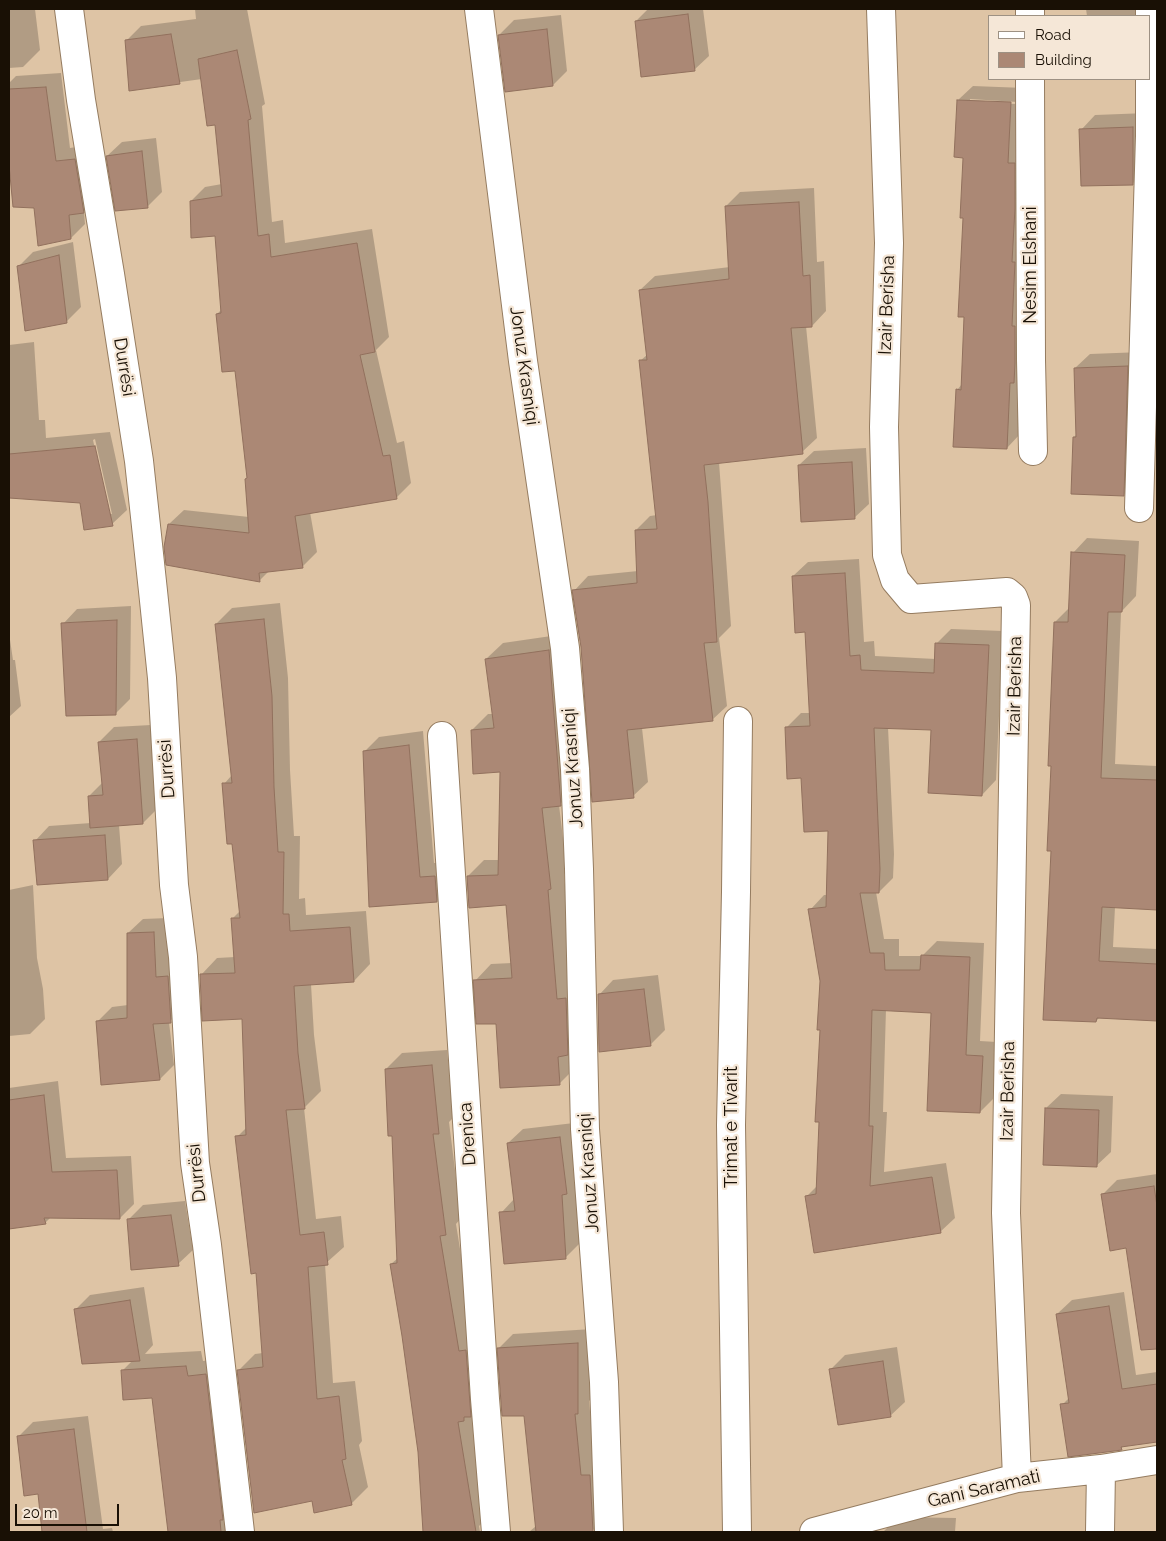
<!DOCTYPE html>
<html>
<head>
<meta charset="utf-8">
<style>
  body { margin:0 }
  #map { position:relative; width:1166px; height:1541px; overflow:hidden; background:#dec4a5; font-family:Raleway,sans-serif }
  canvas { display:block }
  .frame { position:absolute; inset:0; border:10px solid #191005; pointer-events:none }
  .legend { position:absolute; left:988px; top:15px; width:162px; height:65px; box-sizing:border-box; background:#f5e7d7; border:1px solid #9d9183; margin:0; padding:6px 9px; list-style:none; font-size:15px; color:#191005 }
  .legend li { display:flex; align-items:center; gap:10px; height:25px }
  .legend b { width:25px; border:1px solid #9d9183 }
  .scale { position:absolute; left:15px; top:1504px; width:104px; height:22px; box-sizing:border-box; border:2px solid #191005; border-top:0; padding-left:6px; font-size:15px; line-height:18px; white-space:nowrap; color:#191005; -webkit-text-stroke:4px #f5e7d7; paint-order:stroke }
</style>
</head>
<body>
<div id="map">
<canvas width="1166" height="1541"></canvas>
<div class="frame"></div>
<ul class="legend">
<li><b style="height:6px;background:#fff"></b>Road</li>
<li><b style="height:14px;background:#ab8875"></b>Building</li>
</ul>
<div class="scale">20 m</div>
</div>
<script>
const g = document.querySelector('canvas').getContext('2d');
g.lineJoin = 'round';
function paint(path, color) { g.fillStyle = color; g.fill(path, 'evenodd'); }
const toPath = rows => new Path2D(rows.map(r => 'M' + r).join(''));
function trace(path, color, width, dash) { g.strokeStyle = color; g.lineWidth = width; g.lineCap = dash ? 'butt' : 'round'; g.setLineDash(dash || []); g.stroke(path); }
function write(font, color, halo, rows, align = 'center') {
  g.font = font + ' Raleway,sans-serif'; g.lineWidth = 4.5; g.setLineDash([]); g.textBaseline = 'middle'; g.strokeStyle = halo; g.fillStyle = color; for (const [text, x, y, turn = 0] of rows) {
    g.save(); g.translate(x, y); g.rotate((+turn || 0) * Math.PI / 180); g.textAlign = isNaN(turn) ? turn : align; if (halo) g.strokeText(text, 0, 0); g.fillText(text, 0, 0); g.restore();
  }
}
paint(toPath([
  [9,9,35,9,40,50,23,67,9,68],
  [195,9,247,9,265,104,262,106,272,222,283,220,285,243,372,229,389,337,376,350,397,443,404,441,411,483,396,498,310,512,317,552,302,567,270,570,259,581,169,524,184,510,249,517,248,477,236,369,217,314,222,309,217,234,191,201,205,187,222,184,216,123,202,79,130,89,127,40,141,26,196,19],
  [648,9,703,9,709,56,694,70,636,21],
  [1086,9,1148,9,1148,16,1087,16],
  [561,15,567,71,553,85,499,35,514,20],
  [61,73,70,148,89,145,98,198,84,212,85,224,71,238,35,207,9,158,9,83,16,76],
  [973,86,1025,88,1021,433,1007,448,957,390,962,384,965,316,965,157,958,100],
  [970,99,1017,102,1017,104,970,102],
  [1147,113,1147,169,1132,184,1081,130,1095,115],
  [156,138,162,192,148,206,107,156,122,142],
  [814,188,817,262,824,261,826,311,812,326,806,326,817,438,802,452,719,462,731,626,719,638,727,706,712,720,642,728,648,782,633,796,582,647,574,591,588,576,638,571,636,530,650,516,657,515,640,361,648,354,640,290,655,276,730,267,726,206,740,192],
  [73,242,81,307,66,322,18,267,33,252],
  [34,342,39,420,45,420,46,438,110,432,127,510,112,524,81,502,9,497,9,345],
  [95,439,112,514,109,514,93,440],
  [1142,352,1138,480,1123,495,1074,437,1077,434,1075,368,1090,354],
  [866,448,869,504,854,518,799,465,814,451],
  [1087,538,1139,541,1136,596,1121,612,1115,764,1157,766,1157,908,1115,907,1113,947,1157,949,1157,1020,1100,1017,1096,1021,1052,850,1055,622,1070,607,1073,553],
  [859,559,864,642,874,641,875,656,936,659,937,643,951,629,1003,631,996,780,982,795,932,729,888,727,894,854,893,878,879,892,876,892,884,939,899,939,899,956,922,956,937,941,984,943,980,1041,997,1042,994,1098,980,1112,933,1012,886,1009,883,1112,887,1112,884,1172,946,1163,955,1218,940,1232,807,1196,818,1185,821,1029,821,981,810,910,824,895,827,895,830,830,802,777,786,728,801,713,810,713,806,631,793,576,808,562],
  [280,603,288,678,290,770,294,836,300,836,299,899,305,898,306,915,366,911,370,964,354,981,311,984,314,1035,321,1091,304,1108,316,1219,341,1216,344,1247,325,1264,333,1383,355,1381,362,1441,359,1445,368,1487,351,1504,313,1500,238,1371,255,1354,263,1353,258,1272,237,1137,247,1127,243,1018,201,975,217,958,235,957,232,919,240,911,233,843,224,784,232,775,216,624,232,608],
  [131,606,130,699,116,713,63,624,77,609],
  [9,633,13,660,15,660,21,706,9,717],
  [565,634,577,788,559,805,567,872,564,874,573,983,576,1067,560,1083,501,1087,497,1023,475,981,491,964,512,963,507,903,468,876,484,860,499,860,501,771,472,730,488,714,494,714,486,659,503,643],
  [151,725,157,809,143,823,119,825,122,864,108,879,35,841,49,826,91,823,89,796,103,782,99,742,114,727],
  [423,731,434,863,450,862,451,887,437,901,371,906,365,751,379,737],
  [33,885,37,958,43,989,45,1019,30,1034,9,1036,9,890],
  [168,918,185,1007,169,1022,174,1065,160,1079,98,1021,112,1007,128,1005,128,933,143,919],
  [658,975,665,1030,650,1045,599,995,613,980],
  [447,1050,454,1117,449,1122,461,1218,456,1224,474,1336,491,1514,479,1526,480,1532,424,1532,420,1452,404,1335,391,1264,398,1258,393,1135,386,1069,402,1053],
  [58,1081,66,1158,131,1156,134,1204,120,1218,51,1217,45,1223,9,1227,9,1088],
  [1061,1094,1113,1096,1111,1152,1096,1166,1046,1108],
  [574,1123,580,1243,565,1258,501,1213,515,1198,508,1143,523,1129],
  [1157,1174,1157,1304,1136,1307,1127,1247,1103,1194,1117,1180],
  [185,1201,193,1250,178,1264,128,1220,143,1205],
  [144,1287,153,1345,145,1354,201,1351,203,1361,221,1359,238,1532,176,1532,153,1396,123,1370,133,1360,76,1309,90,1295],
  [1124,1292,1136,1375,1157,1372,1157,1440,1124,1445,1121,1449,1062,1405,1070,1397,1057,1314,1072,1300],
  [592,1329,592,1398,589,1401,595,1462,607,1516,593,1530,586,1532,529,1532,536,1526,525,1414,499,1348,513,1334],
  [897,1347,905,1402,890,1416,831,1369,845,1355],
  [88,1416,103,1529,112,1528,113,1532,43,1532,39,1493,18,1437,33,1422],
  [898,1517,956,1518,955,1532,883,1532]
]), '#0003');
const building = toPath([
  [688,14,695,71,641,77,635,21,688,14],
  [547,29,553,86,505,92,498,35,547,29],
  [171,34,180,84,129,91,125,40,171,34],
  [237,50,251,119,248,120,258,236,269,234,271,257,357,243,375,352,360,355,383,456,390,455,397,499,295,516,303,568,259,573,260,582,166,565,164,547,168,524,249,533,245,479,247,478,235,371,222,372,216,314,221,313,215,236,191,238,190,201,222,196,215,125,207,126,198,59,237,50],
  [46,87,56,161,75,159,84,213,69,215,71,239,38,246,34,208,13,207,9,165,9,89,46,87],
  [957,100,1011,102,1008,163,1015,163,1015,208,1012,262,1015,262,1012,326,1015,326,1015,363,1014,383,1010,383,1007,449,953,447,956,389,961,390,964,317,958,317,963,218,960,218,963,158,954,157,957,100],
  [1133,127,1133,185,1081,186,1079,129,1133,127],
  [142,151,148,208,115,211,106,156,142,151],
  [799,202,803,276,810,275,812,327,791,328,803,454,704,465,708,502,717,642,704,643,713,721,627,730,634,798,592,802,581,647,572,590,637,583,635,530,657,529,639,360,647,360,639,290,729,279,725,206,799,202],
  [59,255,67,323,25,331,17,266,59,255],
  [1128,366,1124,496,1071,494,1073,437,1076,437,1074,368,1128,366],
  [95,446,113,526,84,530,80,503,9,498,9,454,95,446],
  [852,462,855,519,801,522,798,465,852,462],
  [1071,552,1125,555,1122,612,1108,612,1101,778,1157,780,1157,910,1102,907,1099,961,1157,964,1157,1021,1097,1018,1096,1022,1043,1020,1051,851,1047,851,1051,766,1048,766,1054,622,1068,622,1071,552],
  [845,573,850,656,860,655,861,670,934,673,935,643,989,645,982,796,928,793,931,730,874,728,880,869,879,893,860,893,870,953,884,953,885,970,920,970,921,955,970,957,966,1055,983,1056,980,1113,927,1111,931,1013,872,1010,869,1126,873,1126,870,1186,932,1177,941,1233,814,1253,805,1196,816,1194,819,1122,815,1122,820,1030,817,1030,820,981,808,909,826,907,828,831,804,832,801,778,787,779,785,727,810,726,805,632,795,633,792,576,845,573],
  [264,619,272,696,274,787,278,852,284,852,283,914,289,914,290,931,350,927,354,982,294,986,298,1053,305,1109,286,1110,300,1235,324,1232,328,1265,308,1267,317,1399,339,1396,346,1459,342,1460,352,1505,314,1513,312,1501,254,1513,237,1370,263,1367,256,1273,251,1274,235,1136,246,1135,242,1019,202,1021,200,974,235,973,231,918,240,918,232,844,227,844,222,783,232,783,215,624,264,619],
  [117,620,116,715,66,716,61,623,117,620],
  [549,650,561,806,542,808,551,889,548,890,557,999,566,998,568,1055,558,1057,560,1085,500,1088,496,1024,476,1024,473,980,512,978,506,905,469,908,467,876,498,875,500,772,473,774,471,730,494,728,485,659,549,650],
  [137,739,143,824,90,828,88,796,103,795,98,742,137,739],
  [409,745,420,877,435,876,437,902,369,907,363,751,409,745],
  [105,835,108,880,37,885,33,840,105,835],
  [154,932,156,977,168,976,171,1023,153,1024,160,1080,101,1085,96,1021,127,1018,127,933,154,932],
  [644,989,651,1046,599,1052,598,994,644,989],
  [432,1065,439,1134,433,1134,446,1235,440,1236,459,1351,466,1350,471,1417,464,1417,464,1421,458,1422,476,1532,423,1532,418,1452,402,1336,390,1264,397,1263,392,1136,388,1136,385,1069,432,1065],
  [44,1095,52,1172,117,1170,120,1219,44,1218,46,1224,9,1229,9,1100,44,1095],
  [1045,1108,1099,1110,1097,1167,1043,1165,1045,1108],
  [560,1137,567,1194,562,1195,566,1259,504,1264,499,1212,515,1211,507,1143,560,1137],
  [1154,1186,1157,1206,1157,1349,1141,1350,1126,1248,1110,1251,1101,1194,1154,1186],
  [171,1215,179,1266,131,1270,127,1219,171,1215],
  [130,1300,140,1361,82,1364,74,1309,130,1300],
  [1109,1306,1122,1389,1157,1384,1157,1442,1121,1447,1122,1450,1068,1457,1060,1404,1069,1403,1056,1314,1109,1306],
  [578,1343,578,1414,575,1414,581,1475,590,1475,593,1532,536,1532,524,1416,502,1416,497,1348,578,1343],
  [883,1361,891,1417,838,1425,829,1369,883,1361],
  [186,1366,188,1376,206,1374,223,1520,220,1520,221,1532,168,1532,152,1398,123,1400,121,1370,186,1366],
  [74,1429,87,1532,42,1532,38,1494,24,1496,17,1436,74,1429]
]);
paint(building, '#ab8875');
trace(building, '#91705d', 1);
const minor = toPath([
  [69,9,81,100,110,274,139,461,153,591,162,678,174,885,183,957,195,1163,207,1245,240,1532],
  [479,9,523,361,565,648,575,769,579,869,585,1129,604,1382,609,1532],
  [881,9,889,243,884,427,887,555,895,580,911,599,1007,592,1013,597,1016,605,1006,1213,1017,1478],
  [1030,9,1030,16],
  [1030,79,1031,360,1033,451],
  [1139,508,1150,136,1150,9],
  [442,736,485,1399,496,1532],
  [737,1532,731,1125,736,892,738,721],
  [814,1532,1017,1478,1101,1469,1157,1460],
  [1100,1532,1101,1469]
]);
trace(minor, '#957c60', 30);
trace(minor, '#fff', 28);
write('18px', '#191005', '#f5e7d7', [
  ["Nesim Elshani",1031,265,-90],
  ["Izair Berisha",887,305,-88],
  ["Jonuz Krasniqi",524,366,82],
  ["Durrësi",124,367,81],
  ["Izair Berisha",1015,686,-89],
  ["Jonuz Krasniqi",573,768,-94],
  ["Durrësi",167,769,-94],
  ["Izair Berisha",1008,1091,-89],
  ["Trimat e Tivarit",732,1127,-90],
  ["Drenica",468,1134,-94],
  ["Durrësi",197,1173,-96],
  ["Jonuz Krasniqi",589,1173,-94],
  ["Gani Saramati",984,1489,-13]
]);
</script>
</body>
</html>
